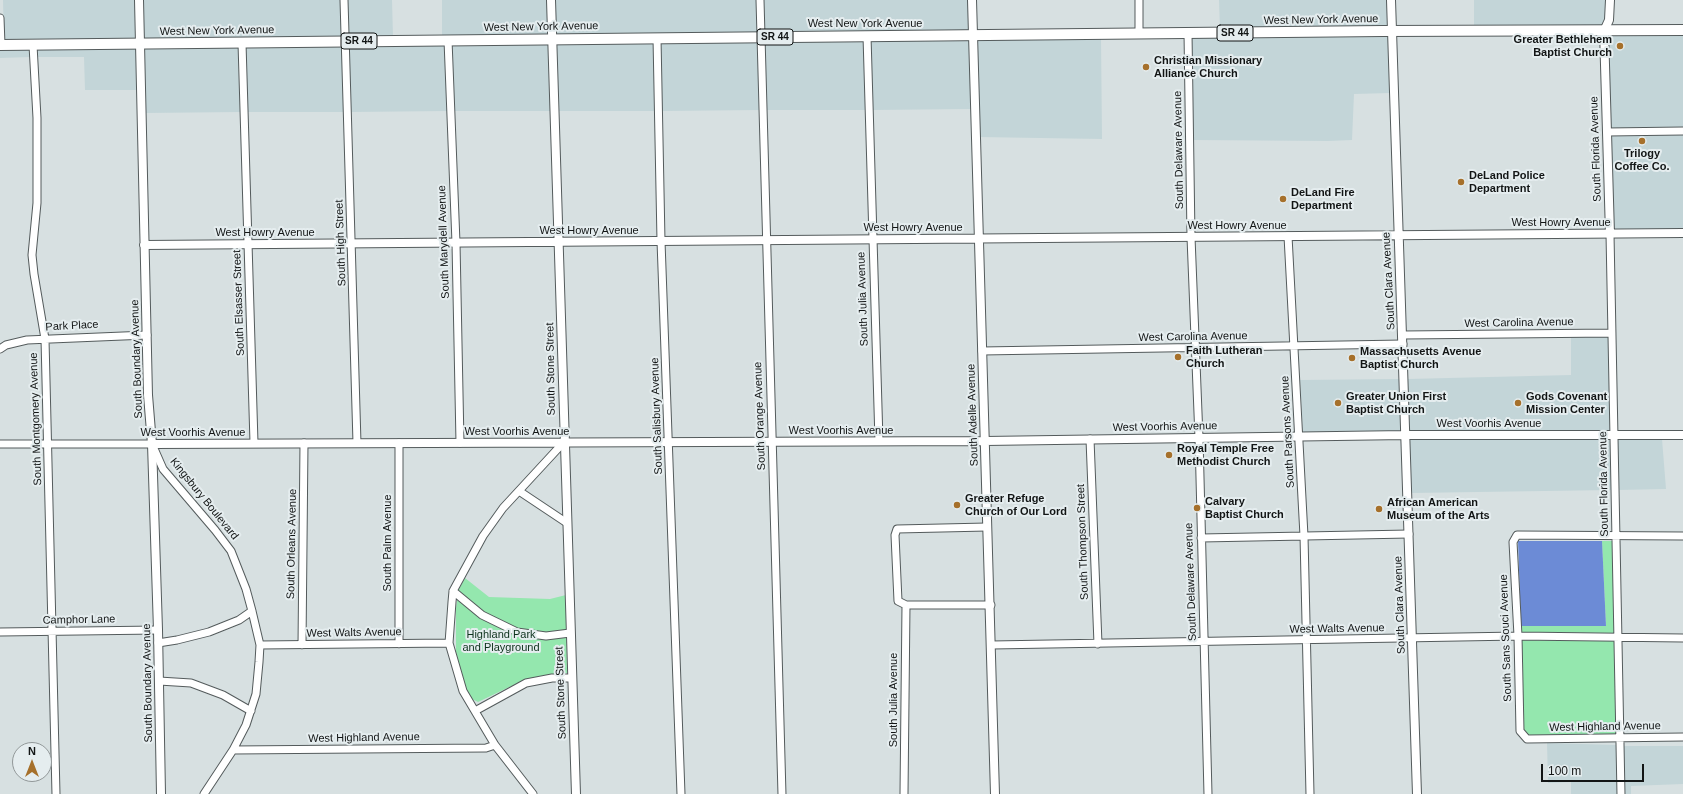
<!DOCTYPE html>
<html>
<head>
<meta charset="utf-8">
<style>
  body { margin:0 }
  #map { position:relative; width:1683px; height:794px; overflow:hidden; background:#d7e0e1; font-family:Arial,sans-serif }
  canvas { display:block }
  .north { position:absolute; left:12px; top:742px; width:40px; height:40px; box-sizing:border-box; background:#e5edef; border:1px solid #919798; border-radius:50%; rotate:0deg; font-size:11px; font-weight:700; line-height:16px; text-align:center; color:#121515 }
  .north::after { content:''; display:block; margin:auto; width:14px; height:18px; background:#a6702b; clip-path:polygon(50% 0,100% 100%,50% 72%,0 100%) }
  .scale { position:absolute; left:1541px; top:764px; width:103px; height:18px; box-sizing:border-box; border:2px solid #121515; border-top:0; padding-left:5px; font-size:12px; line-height:14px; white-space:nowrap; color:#121515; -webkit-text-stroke:3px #e5edef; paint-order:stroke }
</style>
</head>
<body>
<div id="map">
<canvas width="1683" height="794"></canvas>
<div class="north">N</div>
<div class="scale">100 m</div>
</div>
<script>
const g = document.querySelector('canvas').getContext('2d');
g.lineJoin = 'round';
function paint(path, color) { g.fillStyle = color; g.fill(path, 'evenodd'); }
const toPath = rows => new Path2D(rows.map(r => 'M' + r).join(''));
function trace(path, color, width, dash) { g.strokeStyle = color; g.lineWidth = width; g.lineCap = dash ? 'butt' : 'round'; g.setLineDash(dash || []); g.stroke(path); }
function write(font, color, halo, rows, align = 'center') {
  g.font = font + ' Arial,sans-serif'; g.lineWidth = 4; g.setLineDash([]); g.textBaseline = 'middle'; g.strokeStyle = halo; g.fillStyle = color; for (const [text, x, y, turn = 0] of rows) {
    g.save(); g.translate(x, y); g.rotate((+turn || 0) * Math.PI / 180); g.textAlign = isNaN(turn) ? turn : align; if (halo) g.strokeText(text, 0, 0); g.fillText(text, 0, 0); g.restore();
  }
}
paint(toPath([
  [3,0,135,0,136,40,4,41],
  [142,0,341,0,342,37,143,40],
  [348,0,392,0,393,37,349,37],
  [442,0,548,0,549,35,442,36],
  [555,0,757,0,758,33,556,35],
  [764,0,968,0,969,31,765,33],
  [1219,0,1388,0,1388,27,1220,29],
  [1474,0,1606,0,1606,19,1602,27,1474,27],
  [1683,34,1683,127,1610,128,1607,35],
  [1389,35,1390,93,1354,94,1352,140,1328,141,1193,140,1191,37],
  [1101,38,1102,139,979,137,976,39],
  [969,39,971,109,873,110,871,40],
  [864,40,866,110,767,110,765,41],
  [758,41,760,110,662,111,660,42],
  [653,42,655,111,558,111,556,43],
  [549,43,551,111,454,111,452,44],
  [445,44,447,111,351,112,349,45],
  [342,45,344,112,247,112,245,47],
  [238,47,240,112,145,113,144,48],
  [137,48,138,90,85,90,84,57,37,57,37,49],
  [0,49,30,49,30,57,0,58],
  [1683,135,1683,229,1613,230,1610,136],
  [1571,337,1609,337,1610,431,1409,431,1408,379,1571,375],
  [1401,379,1402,431,1303,433,1300,380],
  [1410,439,1610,439,1611,490,1411,493],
  [1617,439,1662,439,1666,489,1618,490],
  [1547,743,1616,745,1617,794,1571,794,1571,782,1548,783],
  [1623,746,1683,746,1683,784,1631,786,1631,794,1624,794]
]), '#c3d5d8');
paint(toPath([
  [1602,541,1612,541,1615,633,1521,632,1521,626,1606,626],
  [465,578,489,597,550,599,566,595,567,673,524,680,478,702,472,699,466,690,456,652,456,608,459,589],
  [1521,640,1615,641,1616,734,1528,735,1524,730]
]), '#94e7ae');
paint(toPath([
  [1518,541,1602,541,1606,626,1521,626]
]), '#6c8bd6');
const minor = toPath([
  [344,0,357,443],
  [760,0,782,794],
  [1139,0,1139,34],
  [0,18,1,45],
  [1188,33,1191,237,1199,438,1208,794],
  [867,36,879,441],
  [657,38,661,241,681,794],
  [448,40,456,243,460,443],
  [242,43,254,443],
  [33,45,37,118,37,203,32,255,34,274,45,339,56,794],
  [1607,132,1683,131],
  [1610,234,1621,794],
  [1288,236,1304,536,1310,794],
  [1403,335,1612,333],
  [0,349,6,345,27,340,147,335],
  [982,351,1403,344],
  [1090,439,1098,644],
  [399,443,399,644],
  [0,444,152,444,163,469,215,530,231,551,246,589,252,611,260,645,259,662,256,694,246,725,233,750,204,794],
  [519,491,567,523],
  [987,527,897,529,895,535,898,601,906,605,991,605],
  [1683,536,1517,535,1513,542,1518,636,1520,731,1527,739,1683,737],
  [1201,538,1409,534],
  [453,591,482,615,517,632,546,636,570,633],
  [0,632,158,630],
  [158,643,177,640,209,632,239,620,252,611],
  [260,645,449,643],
  [302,645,304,443],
  [992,645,1518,636,1683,638],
  [159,681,191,683,223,695,251,711],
  [475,711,526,683,552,678,571,678],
  [233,750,486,748,495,745],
  [533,794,495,745,463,691,449,643,452,602,453,591,483,536,503,508,564,442],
  [904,794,906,605]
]);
const tertiary = toPath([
  [139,0,148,395,152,444,158,630,161,794],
  [551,0,576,794],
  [972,0,995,794],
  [1391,0,1417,794],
  [1610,234,1604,31,1609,20,1610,0],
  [144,245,1683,233],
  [152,444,985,441,1406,435,1683,435]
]);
const primary = toPath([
  [0,45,1383,31,1683,30]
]);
trace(minor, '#545b5c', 9);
trace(tertiary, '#545b5c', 10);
trace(primary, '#545b5c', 12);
trace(minor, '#fff', 7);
trace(tertiary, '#fff', 8);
trace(primary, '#fff', 10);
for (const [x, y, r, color] of [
  [1620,46,4,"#a6702b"],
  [1146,67,4,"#a6702b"],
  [1642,141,4,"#a6702b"],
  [1461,182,4,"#a6702b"],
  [1283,199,4,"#a6702b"],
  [1178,357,4,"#a6702b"],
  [1352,358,4,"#a6702b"],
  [1338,403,4,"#a6702b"],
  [1518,403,4,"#a6702b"],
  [1169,455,4,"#a6702b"],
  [957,505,4,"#a6702b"],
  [1197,508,4,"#a6702b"],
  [1379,509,4,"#a6702b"]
]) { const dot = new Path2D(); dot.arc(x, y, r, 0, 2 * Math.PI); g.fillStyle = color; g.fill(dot); trace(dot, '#e5edef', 1.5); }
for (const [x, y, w] of [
  [1235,33,36],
  [775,37,36],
  [359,41,36]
]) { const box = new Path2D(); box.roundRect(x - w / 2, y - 8, w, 16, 3); g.fillStyle = '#e5edef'; g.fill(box); trace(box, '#121515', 1); }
write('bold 10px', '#121515', null, [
  ["SR 44",1235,33],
  ["SR 44",775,37],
  ["SR 44",359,41]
]);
write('11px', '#121515', '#e5edef', [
  ["West New York Avenue",1321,20,-1],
  ["West New York Avenue",865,24],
  ["West New York Avenue",541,27,-1],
  ["West New York Avenue",217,31,-1],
  ["South Florida Avenue",1596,149,-92],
  ["South Delaware Avenue",1179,150,-91],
  ["West Howry Avenue",1561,223],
  ["West Howry Avenue",1237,226],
  ["West Howry Avenue",913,228],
  ["West Howry Avenue",589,231],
  ["West Howry Avenue",265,233],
  ["South Marydell Avenue",444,242,-92],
  ["South High Street",341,243,-92],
  ["South Clara Avenue",1389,281,-93],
  ["South Julia Avenue",863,299,-92],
  ["South Elsasser Street",239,303,-92],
  ["West Carolina Avenue",1519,323,-1],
  ["Park Place",72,326,-3],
  ["West Carolina Avenue",1193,337,-1],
  ["South Boundary Avenue",137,359,-92],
  ["South Stone Street",551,369,-91],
  ["South Adelle Avenue",973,415,-92],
  ["South Salisbury Avenue",657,416,-92],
  ["South Orange Avenue",760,416,-92],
  ["South Montgomery Avenue",36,419,-92],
  ["West Voorhis Avenue",1489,424],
  ["West Voorhis Avenue",1165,427,-1],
  ["West Voorhis Avenue",841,431],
  ["West Voorhis Avenue",517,432],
  ["South Parsons Avenue",1288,432,-93],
  ["West Voorhis Avenue",193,433],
  ["South Florida Avenue",1604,484,-91],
  ["Kingsbury Boulevard",204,499,51],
  ["South Thompson Street",1083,542,-92],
  ["South Palm Avenue",388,543,-90],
  ["South Orleans Avenue",292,544,-89],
  ["South Delaware Avenue",1191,582,-92],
  ["South Clara Avenue",1400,605,-92],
  ["Camphor Lane",79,620,-1],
  ["West Walts Avenue",1337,629,-1],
  ["West Walts Avenue",354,633,-1],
  ["South Sans Souci Avenue",1506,638,-92],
  ["South Boundary Avenue",148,683,-91],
  ["South Stone Street",561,693,-92],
  ["South Julia Avenue",894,700,-90],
  ["West Highland Avenue",1605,727,-1],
  ["West Highland Avenue",364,738,-1]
]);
write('bold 11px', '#121515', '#e5edef', [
  ["Greater Bethlehem",1612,40,"right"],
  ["Baptist Church",1612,53,"right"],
  ["Christian Missionary",1154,61],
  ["Alliance Church",1154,74],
  ["Trilogy",1642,154,"center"],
  ["Coffee Co.",1642,167,"center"],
  ["DeLand Police",1469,176],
  ["Department",1469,189],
  ["DeLand Fire",1291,193],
  ["Department",1291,206],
  ["Faith Lutheran",1186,351],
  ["Church",1186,364],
  ["Massachusetts Avenue",1360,352],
  ["Baptist Church",1360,365],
  ["Greater Union First",1346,397],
  ["Baptist Church",1346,410],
  ["Gods Covenant",1526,397],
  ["Mission Center",1526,410],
  ["Royal Temple Free",1177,449],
  ["Methodist Church",1177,462],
  ["Greater Refuge",965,499],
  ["Church of Our Lord",965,512],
  ["Calvary",1205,502],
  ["Baptist Church",1205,515],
  ["African American",1387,503],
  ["Museum of the Arts",1387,516]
], 'left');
write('11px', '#0d321c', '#e5edef', [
  ["Highland Park",501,635],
  ["and Playground",501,648]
]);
</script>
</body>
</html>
